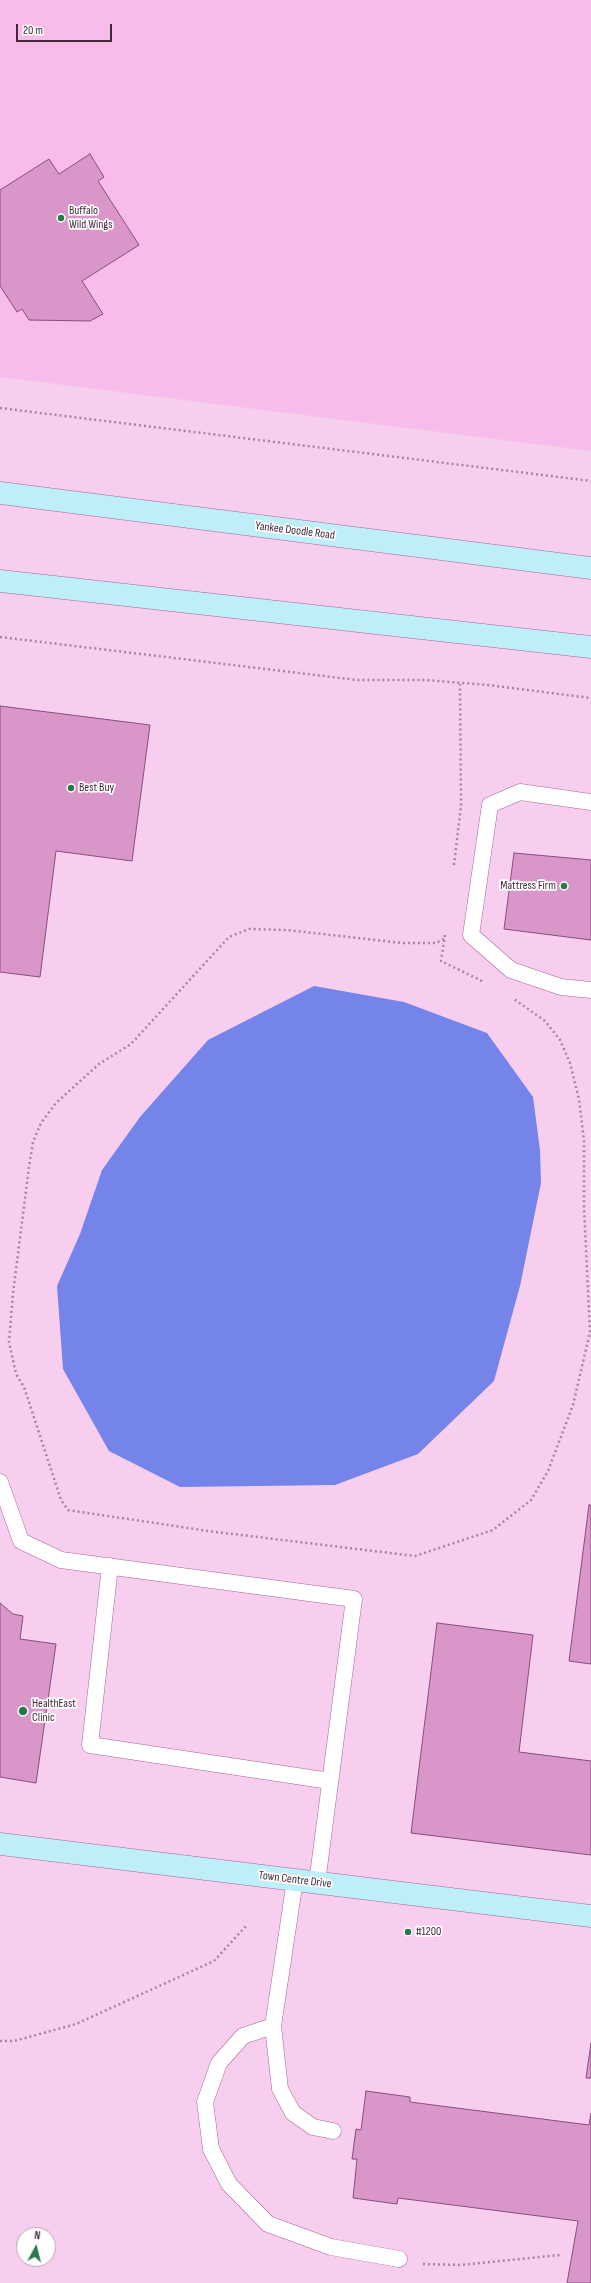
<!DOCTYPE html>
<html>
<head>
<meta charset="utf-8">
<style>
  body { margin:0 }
  #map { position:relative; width:591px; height:2283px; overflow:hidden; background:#f8ceee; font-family:"Sofia Sans Condensed",sans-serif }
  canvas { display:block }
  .north { position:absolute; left:16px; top:2227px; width:40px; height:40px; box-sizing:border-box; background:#fefefe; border:1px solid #b3a8b1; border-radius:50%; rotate:7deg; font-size:11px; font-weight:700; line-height:16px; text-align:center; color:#43283d }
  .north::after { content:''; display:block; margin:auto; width:14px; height:18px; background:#287a4c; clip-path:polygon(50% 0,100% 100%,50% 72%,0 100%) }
  .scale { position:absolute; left:16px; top:24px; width:96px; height:18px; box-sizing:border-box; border:2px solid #43283d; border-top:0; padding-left:5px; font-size:12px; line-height:14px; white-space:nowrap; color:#43283d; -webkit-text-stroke:3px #fefefe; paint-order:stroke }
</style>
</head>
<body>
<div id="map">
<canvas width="591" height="2283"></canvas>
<div class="north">N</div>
<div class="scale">20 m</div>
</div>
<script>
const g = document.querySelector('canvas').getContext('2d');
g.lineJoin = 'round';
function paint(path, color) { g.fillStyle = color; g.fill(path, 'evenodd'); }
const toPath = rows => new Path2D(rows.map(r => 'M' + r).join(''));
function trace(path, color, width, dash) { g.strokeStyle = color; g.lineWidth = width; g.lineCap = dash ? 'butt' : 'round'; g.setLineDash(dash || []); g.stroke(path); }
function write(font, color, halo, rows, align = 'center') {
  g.font = font + ' "Sofia Sans Condensed",sans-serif'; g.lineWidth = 3.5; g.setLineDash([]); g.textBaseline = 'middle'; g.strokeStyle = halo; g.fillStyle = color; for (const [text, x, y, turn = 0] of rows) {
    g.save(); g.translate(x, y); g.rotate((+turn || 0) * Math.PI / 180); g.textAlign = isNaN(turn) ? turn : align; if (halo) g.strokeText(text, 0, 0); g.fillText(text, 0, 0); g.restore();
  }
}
paint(toPath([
  [0,0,591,0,591,451,0,377]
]), '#f8bcea');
paint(toPath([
  [314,986,404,1002,487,1033,533,1097,540,1150,541,1183,520,1286,494,1381,418,1454,335,1485,180,1487,109,1451,63,1369,57,1286,80,1234,102,1170,140,1117,208,1040]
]), '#7584e8');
const building = toPath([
  [90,154,104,177,98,181,139,245,82,281,103,314,90,321,29,320,22,309,17,312,0,286,0,190,49,159,59,174,90,154],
  [0,706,150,725,132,861,56,851,40,977,0,972,0,706],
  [514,853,591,860,591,940,504,929,514,853],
  [589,1505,591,1505,591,1664,569,1661,589,1505],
  [0,1603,13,1614,23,1616,20,1639,56,1644,36,1783,0,1777,0,1603],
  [437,1623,533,1635,519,1752,591,1761,591,1855,411,1833,437,1623],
  [591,2043,591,2078,586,2078,591,2043],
  [366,2091,410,2097,410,2102,589,2125,591,2113,591,2283,567,2283,578,2221,398,2198,397,2204,353,2198,357,2159,352,2159,356,2129,361,2130,366,2091]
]);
paint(building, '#d896c9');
trace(building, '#8a4d7e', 1);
const lane = toPath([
  [591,802,520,792,490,805,471,935,511,970,561,987,591,990],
  [0,1482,21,1541,61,1560,354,1599,317,1883],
  [110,1566,90,1745,330,1781],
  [295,1880,273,2026,243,2036,219,2063,205,2102,211,2149,229,2184,268,2224,331,2247,399,2259],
  [273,2026,280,2089,293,2113,313,2127,333,2131]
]);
const secondary = toPath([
  [0,493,591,568],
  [0,581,591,647],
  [0,1844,591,1916]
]);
trace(lane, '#a46697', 17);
trace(secondary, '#a46697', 23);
trace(toPath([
  [0,408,591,481],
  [0,637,357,680,425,680,488,685,591,698],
  [454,865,461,806,460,684],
  [445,935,441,961,484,982],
  [444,939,436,943,402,943,287,930,249,929,229,937,131,1044,99,1064,56,1103,41,1123,33,1142,29,1167,13,1293,9,1342,16,1374,24,1387,61,1500,68,1510,208,1531,415,1556,493,1530,531,1500,548,1471,573,1405,590,1332,584,1207,584,1141,579,1099,570,1063,560,1040,545,1021,514,999],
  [0,2041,14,2041,76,2024,214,1961,246,1926],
  [423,2264,461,2265,560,2255]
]), '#a7849f', 2.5, [2, 3]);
trace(lane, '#fff', 16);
trace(secondary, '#beeff8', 22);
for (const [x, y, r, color] of [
  [61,218,4,"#287a4c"],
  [71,788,4,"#287a4c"],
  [564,886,4,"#287a4c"],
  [23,1711,5,"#287a4c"],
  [408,1932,4,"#287a4c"]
]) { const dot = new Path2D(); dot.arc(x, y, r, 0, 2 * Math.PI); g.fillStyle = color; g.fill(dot); trace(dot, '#fefefe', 1.5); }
write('12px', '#43283d', '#fefefe', [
  ["Buffalo",69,211],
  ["Wild Wings",69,225],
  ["Best Buy",79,788],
  ["Mattress Firm",556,886,"right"],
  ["HealthEast",32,1704],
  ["Clinic",32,1718],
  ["#1200",416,1932]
], 'left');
write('12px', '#43283d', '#fefefe', [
  ["Yankee Doodle Road",295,531,7],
  ["Town Centre Drive",295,1880,7]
]);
</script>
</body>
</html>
